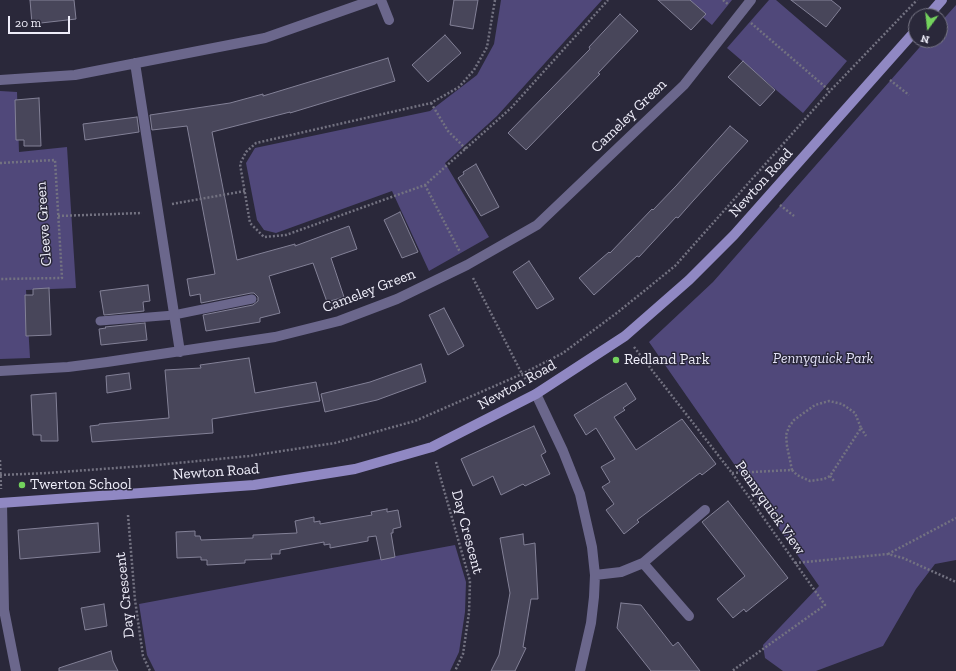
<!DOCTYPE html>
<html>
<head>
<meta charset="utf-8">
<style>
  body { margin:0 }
  #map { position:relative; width:956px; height:671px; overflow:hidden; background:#2a283a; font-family:"Zilla Slab",serif }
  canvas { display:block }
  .north { position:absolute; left:908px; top:8px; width:40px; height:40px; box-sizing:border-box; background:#2a283a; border:1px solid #787786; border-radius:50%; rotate:195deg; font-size:11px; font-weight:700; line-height:16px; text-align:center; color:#eeedf9 }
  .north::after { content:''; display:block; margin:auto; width:14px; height:18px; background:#73d25d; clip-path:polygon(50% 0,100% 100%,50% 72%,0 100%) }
  .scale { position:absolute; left:8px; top:16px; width:62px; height:18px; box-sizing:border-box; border:2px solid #eeedf9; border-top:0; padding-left:5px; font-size:12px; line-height:14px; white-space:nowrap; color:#eeedf9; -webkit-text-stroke:3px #2a283a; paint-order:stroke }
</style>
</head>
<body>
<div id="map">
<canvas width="956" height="671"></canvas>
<div class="north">N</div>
<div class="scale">20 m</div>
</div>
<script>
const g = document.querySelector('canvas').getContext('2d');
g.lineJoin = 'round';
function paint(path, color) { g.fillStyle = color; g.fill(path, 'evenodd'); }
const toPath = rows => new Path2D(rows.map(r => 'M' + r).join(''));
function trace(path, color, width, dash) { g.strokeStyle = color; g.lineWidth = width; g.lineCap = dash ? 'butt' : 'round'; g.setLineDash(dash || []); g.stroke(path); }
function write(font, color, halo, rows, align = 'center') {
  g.font = font + ' "Zilla Slab",serif'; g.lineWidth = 3; g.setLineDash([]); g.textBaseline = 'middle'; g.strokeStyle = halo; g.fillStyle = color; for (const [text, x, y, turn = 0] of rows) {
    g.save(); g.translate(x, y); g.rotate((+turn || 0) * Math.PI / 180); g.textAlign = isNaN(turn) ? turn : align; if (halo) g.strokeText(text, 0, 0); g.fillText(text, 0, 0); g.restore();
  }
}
paint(toPath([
  [501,0,602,0,497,116,445,163,489,237,429,271,392,191,276,233,264,230,257,220,246,163,255,148,430,111,477,75,494,44],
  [682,0,732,0,712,25],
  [769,0,776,0,847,61,803,113,727,48],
  [956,5,956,560,935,564,916,589,883,646,816,671,783,671,765,658,763,645,819,586,649,342,713,282,926,40,940,40,940,23],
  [0,91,17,92,19,152,67,147,76,288,26,290,30,358,0,359],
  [455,545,466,582,465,612,459,652,450,671,155,671,147,655,139,604]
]), '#50487a');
const building = toPath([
  [30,0,74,0,76,19,32,24,30,0],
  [454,0,478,0,473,29,450,25,454,0],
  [658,0,690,0,706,14,691,30,658,0],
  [791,0,831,0,841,8,826,27,791,0],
  [620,14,638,31,598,73,600,74,526,150,508,133,590,49,589,47,620,14],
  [445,35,461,53,428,82,412,65,445,35],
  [388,58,395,81,290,113,290,112,212,132,237,260,295,244,295,246,349,226,357,249,331,258,344,297,327,302,313,263,269,276,280,313,260,318,260,322,206,331,203,315,253,305,258,301,258,297,254,293,251,293,201,303,200,294,190,296,187,279,215,274,187,126,152,130,150,115,230,103,263,94,263,96,388,58],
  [743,61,775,90,760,106,728,77,743,61],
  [39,98,41,146,24,146,24,140,16,140,15,100,39,98],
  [137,117,139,132,85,140,83,124,137,117],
  [730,126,748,141,693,201,678,218,676,217,639,257,637,256,594,295,579,278,609,252,610,253,652,209,653,210,676,186,730,126],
  [476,164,499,207,481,216,458,178,464,174,463,172,476,164],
  [400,212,418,252,402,258,384,220,400,212],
  [529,261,554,299,537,309,513,272,529,261],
  [148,285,150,301,143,302,144,311,104,315,100,291,148,285],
  [49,288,51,335,26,336,25,295,33,295,33,289,49,288],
  [444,308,464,346,448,355,429,315,444,308],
  [145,323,147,340,101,345,99,329,106,328,105,327,145,323],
  [249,358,255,393,316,382,320,401,212,419,213,433,92,442,90,426,99,425,99,424,169,418,165,370,201,368,200,365,249,358],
  [421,364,426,382,377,400,325,412,321,394,370,382,421,364],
  [129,373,131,389,107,393,106,376,129,373],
  [626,383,636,399,623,408,625,410,614,417,636,450,682,419,716,464,702,475,700,473,685,484,637,520,639,522,624,534,606,510,614,504,602,487,610,482,601,467,615,459,596,428,586,435,574,415,626,383],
  [56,393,58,441,41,441,41,435,33,435,31,395,56,393],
  [534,426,546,452,541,455,550,474,525,486,523,484,501,495,493,476,473,486,461,459,534,426],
  [728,501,788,578,746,612,744,609,733,618,717,599,745,576,702,522,728,501],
  [387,509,387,512,398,510,401,527,393,529,393,533,391,533,395,557,381,560,376,536,368,537,368,541,330,548,330,544,324,545,324,542,280,550,280,554,271,554,272,559,245,560,245,563,207,565,207,560,201,560,201,557,177,558,176,532,195,531,195,536,200,536,201,540,253,538,253,535,297,533,295,521,314,517,314,522,320,521,320,524,372,515,371,512,387,509],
  [98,523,100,552,20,559,18,530,98,523],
  [523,534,524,545,535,543,538,599,531,599,523,647,526,648,515,671,491,671,499,655,510,593,500,538,523,534],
  [621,603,641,605,673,646,678,642,700,671,651,671,617,628,621,603],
  [104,604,107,626,85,630,81,608,104,604],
  [111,651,113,661,118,671,59,671,59,668,111,651]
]);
paint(building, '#48465a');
trace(building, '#838197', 1);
trace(toPath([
  [495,0,487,47,474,70,459,87,431,103,256,143,246,152,240,164,250,223,264,237,286,235,425,185,511,108,608,0],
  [723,0,729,5],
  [751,23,830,91],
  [890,80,909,95],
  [431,103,448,131,466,149],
  [0,163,55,160,62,278,0,279],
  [425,185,460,252],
  [172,204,245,191],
  [780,205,794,216],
  [58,216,142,213],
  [473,278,522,374,527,381],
  [634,347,732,473,825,605,732,671],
  [861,428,866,436],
  [0,460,1,489],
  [436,462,470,581,469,613,463,654,455,671],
  [732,473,792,470,797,475,810,481,824,479,830,476,861,428,855,413,842,404,829,401,815,405,794,420,789,427,786,435,787,446,792,470],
  [0,475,47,473,157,465,249,456,335,443,415,421,522,374,563,353,618,312,675,266,830,91,917,0],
  [830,476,834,481],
  [128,515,135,600,143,656,150,671],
  [888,554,956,518],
  [795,563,888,554,903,558,956,582]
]), '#737281', 2.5, [2, 2]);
trace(toPath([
  [100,321,174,315,252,299]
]), '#6b678c', 9);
trace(toPath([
  [381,0,389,20],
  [135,63,180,352],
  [0,80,75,75,265,38,373,0],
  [0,371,68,367,107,362,275,337,339,321,397,299,467,265,537,225,684,85,751,0],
  [536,394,563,451,580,494,592,547,595,575,594,597,591,623,580,671],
  [2,503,4,610,16,671],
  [595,575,621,572,643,563],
  [689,616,643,563,705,510]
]), '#6b678c', 10);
trace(toPath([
  [928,16,942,0],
  [0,503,254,485,355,469,432,447,536,394,625,336,689,280,734,235,916,30]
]), '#9088c3', 10);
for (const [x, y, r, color] of [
  [616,360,4,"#73d25d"],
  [22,485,4,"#73d25d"]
]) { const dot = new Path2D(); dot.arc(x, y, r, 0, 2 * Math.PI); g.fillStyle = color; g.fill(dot); trace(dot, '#2a283a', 1.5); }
write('15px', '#eeedf9', '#2a283a', [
  ["Cameley Green",629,116,-44],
  ["Newton Road",761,183,-48],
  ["Cleeve Green",44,224,-94],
  ["Cameley Green",369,291,-21],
  ["Newton Road",517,385,-29],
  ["Newton Road",216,472,-4],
  ["Pennyquick View",770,508,55],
  ["Day Crescent",467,532,75],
  ["Day Crescent",125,595,-96]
]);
write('italic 15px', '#e3e1f8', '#2a283a', [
  ["Pennyquick Park",823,359]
]);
write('15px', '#eeedf9', '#2a283a', [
  ["Redland Park",624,360],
  ["Twerton School",30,485]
], 'left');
</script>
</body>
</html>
